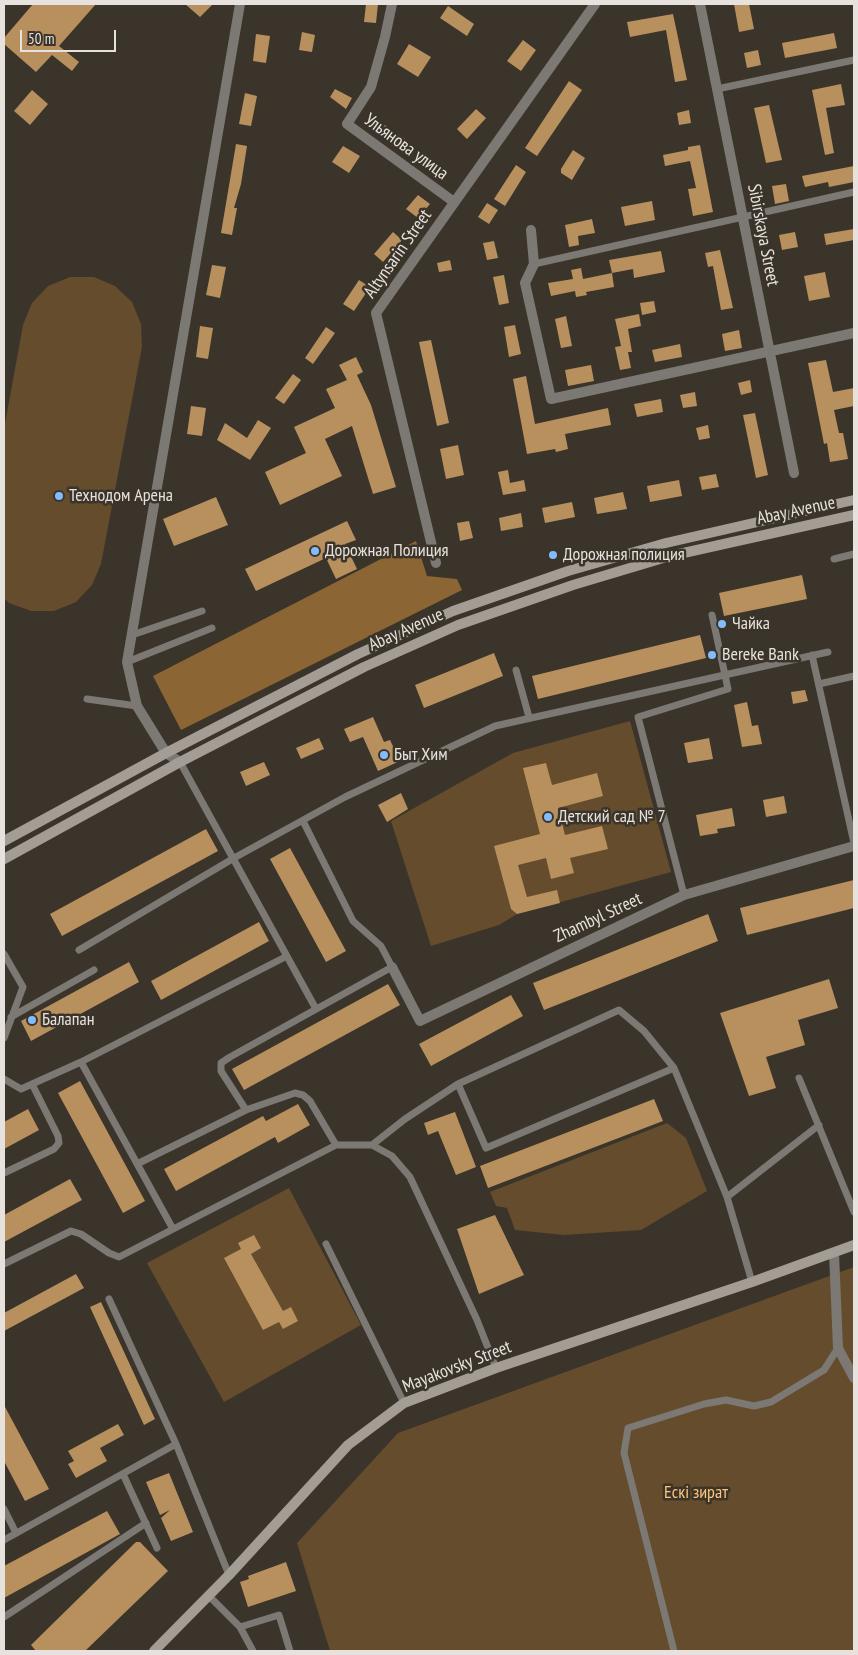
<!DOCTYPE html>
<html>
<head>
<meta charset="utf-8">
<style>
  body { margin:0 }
  #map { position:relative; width:858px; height:1655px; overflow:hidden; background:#3b342b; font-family:"PT Sans Narrow",sans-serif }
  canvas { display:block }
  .frame { position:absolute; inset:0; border:5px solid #e7e2dd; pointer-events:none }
  .scale { position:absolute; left:20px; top:30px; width:96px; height:22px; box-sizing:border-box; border:2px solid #e7e2dd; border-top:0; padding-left:6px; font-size:15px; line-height:18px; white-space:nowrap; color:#e7e2dd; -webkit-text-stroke:4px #3b342b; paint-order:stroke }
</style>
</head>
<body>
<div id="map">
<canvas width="858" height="1655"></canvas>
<div class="frame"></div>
<div class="scale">50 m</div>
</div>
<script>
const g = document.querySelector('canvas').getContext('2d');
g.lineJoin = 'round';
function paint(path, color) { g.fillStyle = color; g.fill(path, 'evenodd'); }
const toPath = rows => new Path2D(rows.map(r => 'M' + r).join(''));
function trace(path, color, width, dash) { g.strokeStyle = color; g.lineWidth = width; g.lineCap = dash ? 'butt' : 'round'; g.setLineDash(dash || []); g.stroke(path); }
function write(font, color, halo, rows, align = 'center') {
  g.font = font + ' "PT Sans Narrow",sans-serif'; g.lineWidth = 5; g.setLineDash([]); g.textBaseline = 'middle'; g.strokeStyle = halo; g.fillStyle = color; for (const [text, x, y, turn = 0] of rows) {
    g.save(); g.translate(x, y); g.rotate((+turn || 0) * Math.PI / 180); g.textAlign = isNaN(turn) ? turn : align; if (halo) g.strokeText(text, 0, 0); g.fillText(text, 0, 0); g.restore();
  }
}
paint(toPath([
  [70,277,94,277,115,286,132,302,141,324,142,347,101,564,92,585,76,602,54,611,31,611,9,603,4,598,4,429,23,325,32,303,48,286],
  [630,721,671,872,517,914,499,925,431,946,391,821,513,753],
  [667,1123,686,1138,707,1191,641,1230,564,1235,515,1230,507,1208,496,1206,490,1192],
  [289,1188,361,1325,224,1402,147,1263],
  [854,1267,854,1651,330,1651,297,1543,398,1433]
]), '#654c2c');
paint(toPath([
  [416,541,427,576,457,579,462,590,181,730,153,676]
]), '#8b6533');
paint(toPath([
  [33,4,96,4,59,46,79,62,72,71,52,55,36,72,4,44,4,38],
  [185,4,213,4,200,17],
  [366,4,378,4,376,23,364,22],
  [734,4,749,4,754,29,739,32],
  [448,6,474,24,467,36,440,18],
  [673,14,687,80,675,82,666,30,630,37,627,22],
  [302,32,315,35,312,52,299,50],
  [834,33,837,48,785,58,782,43],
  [256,34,270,36,266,63,253,61],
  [523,40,536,50,521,71,507,61],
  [409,44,431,57,418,77,397,64],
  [758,50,761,65,747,68,744,53],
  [569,81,582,90,537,156,525,148],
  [841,84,845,105,826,108,834,153,825,155,812,90],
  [335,89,352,98,346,109,330,97],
  [32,90,48,104,30,125,14,111],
  [245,93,257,96,251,126,239,124],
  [769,105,782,160,766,163,754,108],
  [476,109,486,118,467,139,457,129],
  [689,110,691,123,679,125,677,113],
  [385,125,408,141,401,150,379,133],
  [236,144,247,146,241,184,234,208,237,208,232,235,221,233],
  [700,145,713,212,693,216,688,189,696,188,690,161,665,166,663,155,688,150,688,147],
  [343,146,360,156,349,173,332,162],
  [573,150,585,158,572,180,561,173,561,169],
  [516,165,526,172,505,206,494,199],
  [854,166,854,182,829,187,828,182,805,187,802,176],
  [786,184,789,201,775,204,772,186],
  [418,195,430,204,418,218,406,209],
  [652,201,655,220,625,226,621,207],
  [487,203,498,210,489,224,478,217],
  [592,219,595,233,578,236,579,245,569,247,565,225],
  [854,229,854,240,826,245,824,234],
  [393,232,402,240,383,262,374,254],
  [795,232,798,247,782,250,779,235],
  [494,241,498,258,487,260,483,243],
  [720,250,733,308,721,310,713,266,708,267,705,253],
  [661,251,665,272,634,278,633,269,612,273,609,260],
  [450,260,452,270,439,272,437,263],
  [212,265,226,267,220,298,206,295],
  [581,268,583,279,612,273,614,287,586,292,587,295,576,297,575,291,551,296,548,283,573,279,571,270],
  [825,272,830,297,809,301,804,276],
  [504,275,509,303,499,305,493,277],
  [359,280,370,287,354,311,343,304],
  [654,301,656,312,642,315,640,303],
  [639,314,641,326,628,329,632,352,628,352,631,368,620,370,615,347,621,346,615,319],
  [566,316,572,346,561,348,555,319],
  [515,325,521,354,509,357,504,327],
  [200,326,213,328,208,359,196,357],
  [326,327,335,333,313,364,305,358],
  [739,330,742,348,725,351,722,334],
  [431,340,449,423,437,426,419,342],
  [680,344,682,357,655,362,652,350],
  [356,357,363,372,357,375,371,405,396,487,373,494,352,426,325,439,342,476,280,505,265,472,306,453,294,427,335,408,326,389,347,380,339,365],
  [826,360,833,392,854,388,854,406,834,410,839,433,843,433,848,459,830,462,827,443,824,444,808,363],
  [591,365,594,381,568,386,565,370],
  [293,374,301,380,284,404,275,398],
  [526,376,535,424,608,408,611,425,565,434,568,449,556,452,555,449,527,454,513,379],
  [750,380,752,392,741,395,738,383],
  [695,392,697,406,683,408,680,395],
  [661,399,663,412,637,417,634,404],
  [191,406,206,408,202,436,187,434],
  [755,413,768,475,756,478,743,415],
  [258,420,271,428,250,460,217,440,225,423,247,438],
  [708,425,710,438,699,440,696,428],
  [458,445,464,475,446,479,440,449],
  [508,470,510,483,524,480,526,491,503,495,498,472],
  [716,474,719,487,702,490,699,477],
  [679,480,682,496,650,502,647,486],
  [623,492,627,509,597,514,594,498],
  [216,497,228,525,174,546,163,519],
  [572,502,575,517,545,523,542,508],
  [521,513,523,527,501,531,499,518],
  [347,521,356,540,345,544,357,569,336,579,326,558,256,591,245,569],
  [469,521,473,538,460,541,457,523],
  [802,575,807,599,724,616,719,593],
  [700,635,706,658,538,699,532,676],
  [494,653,503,676,424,708,415,685],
  [805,690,808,701,793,704,791,692],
  [747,702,752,726,758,725,762,744,742,747,734,705],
  [373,717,384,742,390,740,400,761,378,771,363,737,350,742,344,729],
  [319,738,324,749,301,759,296,748],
  [709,738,713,759,688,763,684,743],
  [264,762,270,775,246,786,240,772],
  [546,763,552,785,597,773,603,796,558,808,565,835,602,826,608,849,570,858,574,873,551,879,546,858,518,865,527,897,557,890,560,903,517,914,511,909,494,846,540,834,523,768],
  [401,793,408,809,387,822,378,805],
  [784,796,787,813,766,817,763,800],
  [732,808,735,826,717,829,718,833,700,836,696,815],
  [206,829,218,851,62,936,50,914],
  [290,848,346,951,326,962,270,859],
  [854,880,854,908,747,935,740,908],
  [708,914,718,941,544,1010,533,983],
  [259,922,269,941,161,1000,151,981],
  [129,962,139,982,31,1041,21,1021],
  [829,979,838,1008,798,1020,805,1045,766,1057,776,1088,749,1096,720,1013],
  [388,984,400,1005,244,1090,232,1069],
  [511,995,523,1016,431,1066,419,1044],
  [80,1081,145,1201,123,1213,58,1093],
  [654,1099,663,1121,488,1188,480,1166],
  [298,1104,310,1125,278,1143,275,1137,176,1191,164,1169,263,1116,266,1121],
  [28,1109,39,1130,4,1149,4,1122],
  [455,1112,476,1167,456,1175,438,1131,428,1135,424,1123],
  [70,1179,82,1200,4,1242,4,1215],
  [495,1215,524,1275,479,1294,457,1229],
  [254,1235,261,1248,251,1254,283,1311,291,1307,298,1321,283,1329,279,1322,263,1330,224,1258,241,1249,238,1243],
  [76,1274,84,1288,4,1331,4,1313],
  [101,1302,155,1419,144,1425,90,1307],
  [4,1405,49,1489,25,1501,4,1461],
  [118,1424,124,1435,100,1448,107,1461,76,1478,68,1464,74,1461,68,1451],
  [169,1473,193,1532,171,1541,161,1518,170,1510,160,1515,146,1482],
  [107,1511,120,1534,4,1598,4,1566],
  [136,1542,140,1542,168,1571,85,1651,36,1651,31,1645],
  [286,1562,296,1591,248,1607,240,1582,249,1579,248,1576]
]), '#b8905d');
trace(toPath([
  [717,89,854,60],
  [534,264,854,192],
  [834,559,854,554],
  [132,635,202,611],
  [812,655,854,843],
  [127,662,212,628],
  [516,670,529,717],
  [819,684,854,676],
  [87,699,137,706],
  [180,762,316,1009],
  [303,821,353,921,381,946,392,967,230,1057,221,1063,221,1071,246,1110,295,1093,303,1095,310,1101,336,1145],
  [684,895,638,717,728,689,712,615],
  [79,950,234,858,345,797,495,726,828,652],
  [4,954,23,987,4,1038],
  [11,1017,94,970],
  [81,1062,287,956],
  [799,1078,854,1212],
  [4,1079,21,1089,81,1062,173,1229],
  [458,1084,486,1148,674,1068],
  [372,1145,405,1119,458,1084,619,1010,644,1031,674,1068,727,1197,752,1282],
  [137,1164,246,1110],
  [4,1173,54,1149,59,1143,58,1136,32,1084],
  [727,1197,819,1125],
  [326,1244,404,1403],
  [4,1264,71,1231,81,1234,109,1253,119,1257,336,1145,372,1145,392,1156,410,1177,477,1320,496,1368],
  [109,1299,176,1444],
  [123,1474,157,1548],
  [4,1509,16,1533],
  [4,1540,176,1444,229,1575],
  [209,1596,240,1627,253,1651],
  [4,1617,146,1523],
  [240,1627,279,1615,290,1651],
  [674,1651,624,1453,628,1428,704,1404,726,1400,754,1406,771,1402,824,1370,838,1348]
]), '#7c7873', 7);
trace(toPath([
  [392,4,385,37,371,87,347,124,454,202],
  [700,4,794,473],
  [531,230,534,264,525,283,551,399,854,333],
  [436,563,376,313,595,4],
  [180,762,166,753,137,706,127,662,240,4],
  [392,967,420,1021,684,895,854,846],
  [834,1253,838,1348,854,1378]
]), '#7c7873', 10);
trace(toPath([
  [4,841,166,753,358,654,453,611,568,571,666,543,854,500],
  [4,859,180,762,364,667,458,625,573,585,670,556,854,515],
  [154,1651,229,1575,348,1445,404,1403,496,1368,752,1282,854,1245]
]), '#a39d96', 10);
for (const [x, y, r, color] of [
  [59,496,5,"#84bcfb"],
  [315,551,5,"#84bcfb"],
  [553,555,5,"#84bcfb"],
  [722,624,5,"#84bcfb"],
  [712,655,5,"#84bcfb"],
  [384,755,5,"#84bcfb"],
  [548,817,5,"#84bcfb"],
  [32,1020,5,"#84bcfb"]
]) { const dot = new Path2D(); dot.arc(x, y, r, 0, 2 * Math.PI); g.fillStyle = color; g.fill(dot); trace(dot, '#3b342b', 2); }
write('18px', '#e7e2dd', '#3b342b', [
  ["Ульянова улица",406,147,36],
  ["Sibirskaya Street",763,235,79],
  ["Altynsarin Street",398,254,-55],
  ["Abay Avenue",796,511,-12],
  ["Abay Avenue",406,630,-24],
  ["Zhambyl Street",598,918,-25],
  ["Mayakovsky Street",457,1367,-21]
]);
write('18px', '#e7e2dd', '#3b342b', [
  ["Технодом Арена",69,496],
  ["Дорожная Полиция",325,551],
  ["Дорожная полиция",563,555],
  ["Чайка",732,624],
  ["Bereke Bank",722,655],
  ["Быт Хим",394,755],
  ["Детский сад № 7",558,817],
  ["Балапан",42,1020]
], 'left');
write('18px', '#fec47a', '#3b342b', [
  ["Ескі зират",696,1493]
]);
</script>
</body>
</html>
